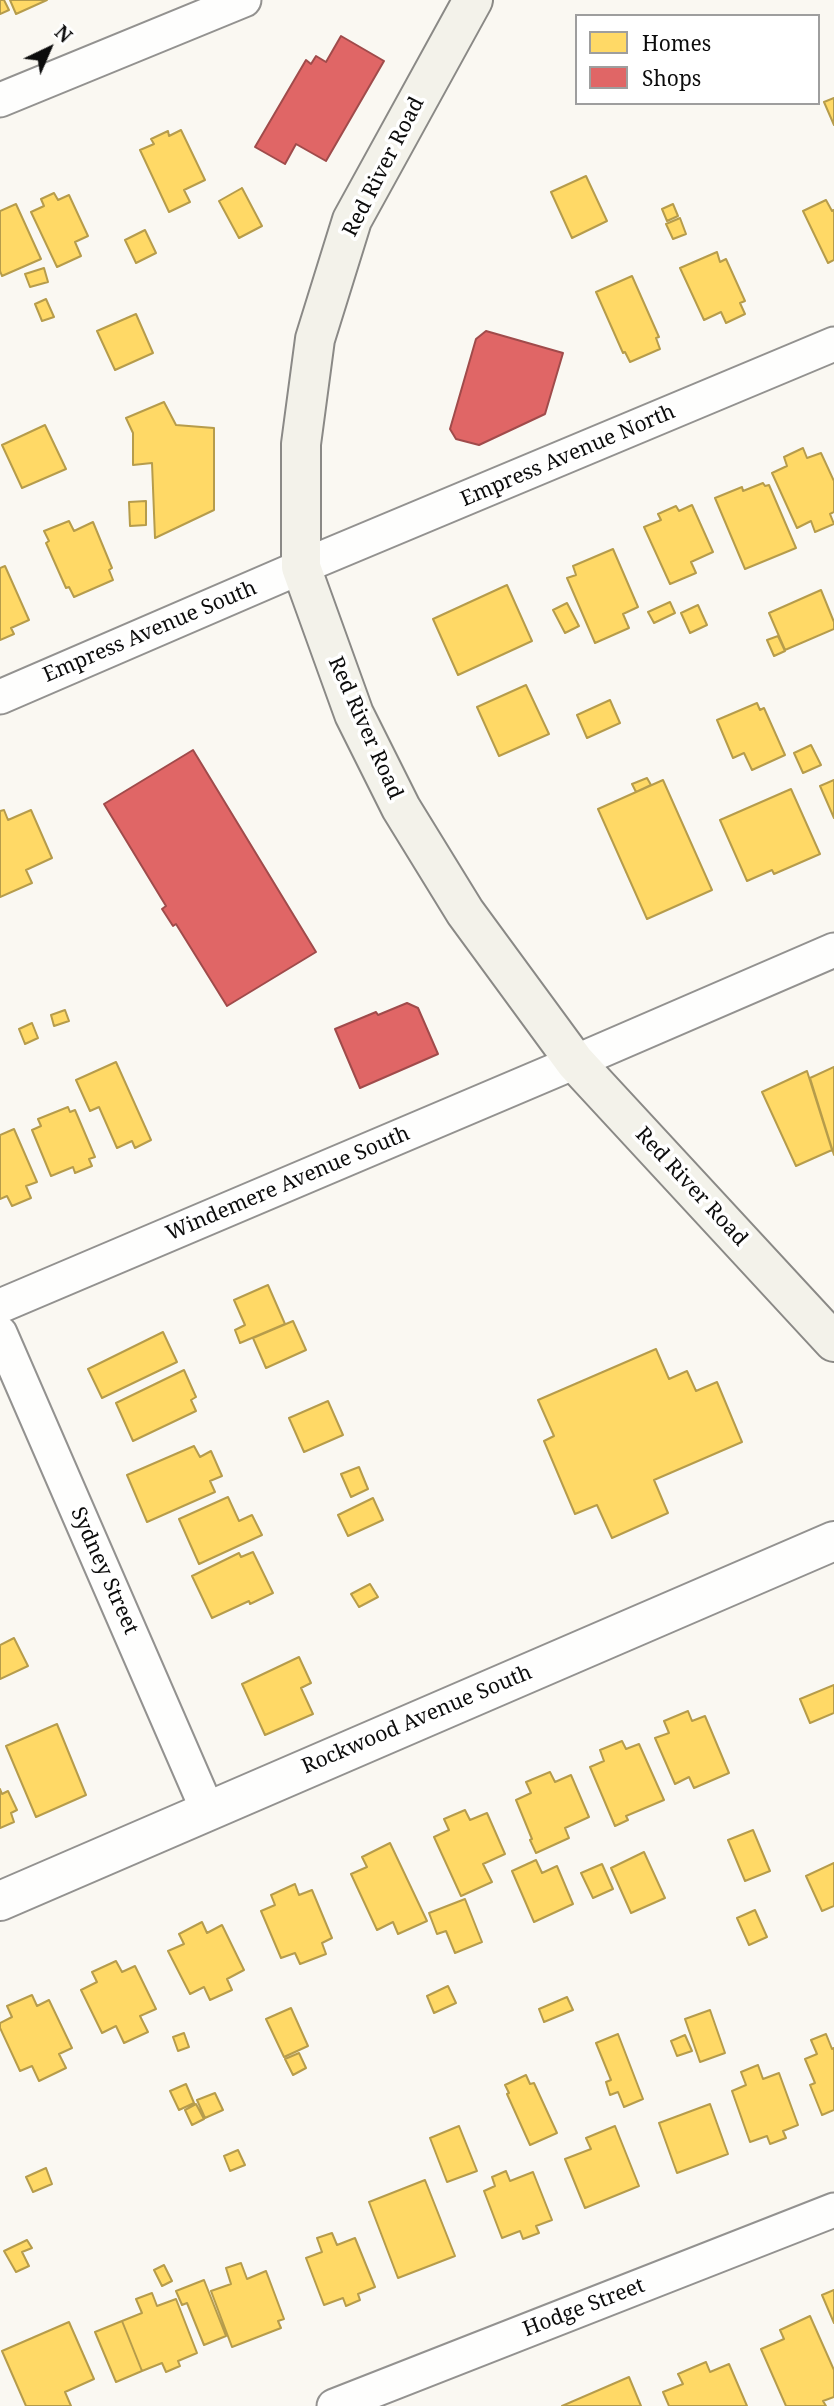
<!DOCTYPE html>
<html>
<head>
<meta charset="utf-8">
<style>
  body { margin:0 }
  #map { position:relative; width:834px; height:2406px; overflow:hidden; background:#faf8f2; font-family:"Noto Serif",serif }
  canvas { display:block }
  .legend { position:absolute; left:575px; top:14px; width:245px; height:91px; box-sizing:border-box; background:#fff; border:2px solid #9e9e9e; margin:0; padding:9px 12px; list-style:none; font-size:21px; color:#0c0c0c }
  .legend li { display:flex; align-items:center; gap:14px; height:35px }
  .legend b { width:35px; border:2px solid #9e9e9e }
  .north { position:absolute; left:14px; top:14px; width:70px; height:70px; -webkit-text-stroke:5px #fff; paint-order:stroke; rotate:44deg; font-size:19px; font-weight:700; line-height:28px; text-align:center; color:#0c0c0c }
  .north::after { content:''; display:block; margin:auto; width:24px; height:32px; background:#0c0c0c; clip-path:polygon(50% 0,100% 100%,50% 72%,0 100%) }
</style>
</head>
<body>
<div id="map">
<canvas width="834" height="2406"></canvas>
<ul class="legend">
<li><b style="height:19px;background:#ffd966"></b>Homes</li>
<li><b style="height:19px;background:#e06666"></b>Shops</li>
</ul>
<div class="north">N</div>
</div>
<script>
const g = document.querySelector('canvas').getContext('2d');
g.lineJoin = 'round';
function paint(path, color) { g.fillStyle = color; g.fill(path, 'evenodd'); }
const toPath = rows => new Path2D(rows.map(r => 'M' + r).join(''));
function trace(path, color, width, dash) { g.strokeStyle = color; g.lineWidth = width; g.lineCap = dash ? 'butt' : 'round'; g.setLineDash(dash || []); g.stroke(path); }
function write(font, color, halo, rows, align = 'center') {
  g.font = font + ' "Noto Serif",serif'; g.lineWidth = 7; g.setLineDash([]); g.textBaseline = 'middle'; g.strokeStyle = halo; g.fillStyle = color; for (const [text, x, y, turn = 0] of rows) {
    g.save(); g.translate(x, y); g.rotate((+turn || 0) * Math.PI / 180); g.textAlign = isNaN(turn) ? turn : align; if (halo) g.strokeText(text, 0, 0); g.fillText(text, 0, 0); g.restore();
  }
}
const homes = toPath([
  [0,0,4,0,9,10,0,14,0,0],
  [10,0,47,0,16,14,10,0],
  [834,98,834,125,824,102,834,98],
  [181,130,205,180,184,190,190,202,169,212,140,150,154,144,151,139,168,131,169,136,181,130],
  [586,176,607,221,572,238,551,192,586,176],
  [242,188,262,226,239,238,219,201,242,188],
  [54,193,58,200,69,195,88,236,75,242,81,256,57,267,31,212,44,206,41,199,54,193],
  [826,200,832,211,834,210,834,260,828,263,803,211,826,200],
  [16,204,41,259,2,276,0,271,0,211,16,204],
  [673,204,678,216,667,221,662,209,673,204],
  [680,218,686,234,673,239,666,224,680,218],
  [145,230,156,253,136,263,125,240,145,230],
  [717,252,720,262,726,259,745,301,740,303,745,314,726,323,721,312,704,320,680,268,717,252],
  [44,268,48,282,30,287,25,274,44,268],
  [632,276,659,337,656,338,660,349,630,362,625,352,623,353,596,292,632,276],
  [46,299,54,317,42,321,35,304,46,299],
  [136,314,153,353,115,370,97,331,136,314],
  [164,402,176,425,214,428,214,510,155,538,152,463,133,465,133,433,126,418,164,402],
  [45,425,66,469,22,488,2,445,45,425],
  [803,448,807,458,821,453,834,481,834,512,830,514,834,524,815,532,811,521,797,528,772,473,787,466,784,457,803,448],
  [763,483,765,486,769,485,796,548,745,569,715,498,742,487,743,491,763,483],
  [146,501,146,525,130,526,129,502,146,501],
  [692,505,713,552,691,562,696,573,670,584,644,527,661,520,658,514,676,506,679,511,692,505],
  [69,521,74,531,93,522,112,568,109,570,113,580,74,597,69,587,66,588,46,543,49,541,44,531,69,521],
  [613,549,638,607,623,614,629,628,595,643,567,578,576,575,573,566,613,549],
  [5,566,29,620,11,628,14,634,0,640,0,568,5,566],
  [507,585,532,641,458,675,433,619,507,585],
  [821,590,834,622,834,629,785,650,769,613,821,590],
  [670,602,675,613,654,623,648,612,670,602],
  [567,603,579,626,565,633,553,610,567,603],
  [698,605,707,625,690,633,681,613,698,605],
  [778,636,785,651,774,656,767,640,778,636],
  [526,685,549,734,499,756,477,707,526,685],
  [610,700,620,723,587,738,577,715,610,700],
  [757,703,760,710,764,708,785,755,752,770,744,753,733,758,717,720,757,703],
  [811,745,821,765,803,773,794,753,811,745],
  [647,778,651,785,636,792,632,784,647,778],
  [663,780,712,890,647,919,598,809,663,780],
  [834,780,834,818,820,786,834,780],
  [791,789,820,854,774,874,772,870,747,881,720,820,791,789],
  [4,810,8,820,31,810,52,858,26,870,32,883,0,897,0,811,4,810],
  [65,1010,69,1021,54,1026,51,1015,65,1010],
  [32,1023,38,1038,25,1044,19,1029,32,1023],
  [116,1062,151,1140,135,1148,132,1141,117,1148,99,1107,90,1111,76,1080,116,1062],
  [834,1067,834,1155,810,1078,834,1067],
  [807,1071,832,1150,796,1166,762,1092,807,1071],
  [68,1107,70,1112,75,1110,95,1157,89,1159,92,1166,75,1173,73,1167,51,1176,32,1130,41,1126,38,1119,68,1107],
  [14,1129,37,1182,26,1186,31,1198,12,1206,7,1196,0,1199,0,1135,14,1129],
  [268,1285,285,1324,240,1343,235,1330,245,1325,234,1300,268,1285],
  [293,1321,306,1350,266,1368,253,1338,293,1321],
  [163,1332,177,1362,102,1398,88,1369,163,1332],
  [656,1349,669,1379,687,1371,696,1391,717,1382,742,1442,654,1480,668,1513,612,1538,597,1505,575,1514,544,1441,554,1436,538,1400,656,1349],
  [184,1370,196,1397,191,1400,196,1411,133,1441,116,1403,184,1370],
  [328,1401,343,1435,304,1452,289,1418,328,1401],
  [194,1446,200,1457,211,1451,222,1476,210,1481,215,1492,147,1522,127,1475,194,1446],
  [359,1467,368,1489,351,1497,341,1474,359,1467],
  [228,1497,239,1521,252,1515,262,1535,199,1564,179,1519,228,1497],
  [373,1498,383,1520,348,1536,338,1515,373,1498],
  [253,1552,273,1593,250,1604,249,1601,212,1618,192,1576,239,1553,241,1557,253,1552],
  [370,1584,378,1597,359,1607,351,1594,370,1584],
  [14,1638,28,1666,0,1679,0,1645,14,1638],
  [299,1657,311,1683,301,1688,313,1714,265,1735,242,1684,299,1657],
  [834,1685,834,1713,810,1723,800,1699,834,1685],
  [688,1711,692,1721,705,1716,729,1773,694,1788,689,1777,675,1784,655,1738,669,1733,664,1721,688,1711],
  [57,1724,86,1795,36,1817,6,1746,57,1724],
  [622,1741,626,1749,639,1744,664,1800,626,1816,628,1820,615,1826,590,1767,604,1761,600,1750,622,1741],
  [550,1772,555,1782,571,1775,589,1817,565,1828,569,1838,536,1853,530,1840,532,1839,516,1800,531,1793,526,1782,550,1772],
  [0,1789,2,1794,8,1791,17,1810,11,1813,14,1822,0,1828,0,1789],
  [465,1810,470,1820,487,1813,505,1854,483,1864,492,1882,461,1896,434,1837,449,1830,444,1819,465,1810],
  [753,1830,770,1871,745,1881,728,1840,753,1830],
  [390,1843,427,1921,398,1934,393,1922,377,1930,351,1874,367,1867,362,1857,390,1843],
  [644,1852,665,1898,631,1913,611,1868,644,1852],
  [536,1860,542,1873,557,1866,573,1904,534,1922,512,1871,536,1860],
  [834,1863,834,1906,822,1911,806,1876,834,1863],
  [602,1864,613,1889,593,1898,581,1873,602,1864],
  [295,1884,299,1895,312,1890,332,1938,322,1943,326,1954,300,1964,295,1953,281,1958,261,1911,275,1905,271,1895,295,1884],
  [465,1899,482,1942,455,1953,446,1931,437,1934,429,1913,465,1899],
  [755,1910,767,1937,749,1945,737,1918,755,1910],
  [202,1922,207,1933,222,1925,244,1970,227,1979,232,1990,210,2000,204,1987,190,1994,168,1951,184,1944,179,1934,202,1922],
  [116,1961,122,1972,135,1966,156,2009,140,2016,148,2032,124,2043,116,2026,102,2033,81,1990,97,1982,92,1972,116,1961],
  [448,1986,456,2003,434,2013,427,1996,448,1986],
  [32,1995,37,2006,49,2000,72,2048,59,2054,66,2068,39,2081,32,2066,20,2071,0,2028,0,2023,12,2017,7,2006,32,1995],
  [567,1997,573,2010,544,2022,539,2009,567,1997],
  [291,2008,308,2046,284,2057,266,2019,291,2008],
  [710,2010,725,2053,700,2062,685,2019,710,2010],
  [184,2033,189,2047,178,2051,173,2037,184,2033],
  [618,2034,643,2099,624,2107,618,2092,610,2095,606,2082,611,2080,596,2043,618,2034],
  [826,2034,832,2049,834,2048,834,2110,822,2115,810,2085,815,2083,805,2059,817,2054,811,2040,826,2034],
  [685,2035,692,2051,677,2056,671,2041,685,2035],
  [299,2053,306,2068,293,2075,285,2059,299,2053],
  [758,2065,763,2079,779,2073,798,2125,783,2131,786,2138,770,2144,767,2136,750,2142,732,2091,746,2085,741,2072,758,2065],
  [526,2075,530,2084,534,2083,557,2133,530,2145,507,2094,509,2093,505,2085,526,2075],
  [186,2084,194,2103,179,2110,170,2091,186,2084],
  [215,2093,223,2110,205,2118,197,2100,215,2093],
  [196,2104,204,2119,192,2125,185,2110,196,2104],
  [710,2104,728,2154,677,2173,659,2123,710,2104],
  [459,2126,477,2171,447,2182,430,2138,459,2126],
  [615,2126,639,2186,585,2208,565,2159,591,2149,586,2138,615,2126],
  [238,2150,245,2165,230,2171,224,2156,238,2150],
  [46,2168,52,2184,33,2192,26,2177,46,2168],
  [506,2171,510,2181,533,2172,552,2220,536,2226,539,2233,523,2239,520,2231,502,2238,484,2191,495,2186,492,2177,506,2171],
  [425,2180,455,2256,398,2278,369,2202,425,2180],
  [332,2233,337,2245,355,2238,375,2287,358,2294,360,2300,346,2306,343,2298,324,2305,306,2258,322,2252,317,2238,332,2233],
  [27,2240,32,2248,22,2252,29,2266,16,2272,4,2251,27,2240],
  [241,2263,247,2279,266,2271,284,2319,278,2321,281,2328,232,2347,211,2291,231,2284,226,2268,241,2263],
  [164,2265,172,2281,162,2286,154,2270,164,2265],
  [204,2280,226,2336,204,2345,187,2303,182,2305,176,2291,204,2280],
  [834,2290,834,2323,822,2295,834,2290],
  [152,2293,157,2306,176,2299,197,2353,178,2361,180,2366,166,2372,162,2363,142,2371,122,2321,142,2313,136,2299,152,2293],
  [810,2316,834,2370,834,2397,823,2401,826,2406,786,2406,761,2349,784,2339,780,2330,810,2316],
  [122,2321,142,2371,116,2382,95,2332,122,2321],
  [69,2322,94,2379,65,2392,71,2406,26,2406,2,2351,69,2322],
  [706,2362,710,2372,729,2364,747,2406,669,2406,663,2392,683,2384,678,2374,706,2362],
  [629,2377,641,2406,562,2406,629,2377]
]);
paint(homes, '#ffd966');
trace(homes, '#b69c4b', 2);
const shops = toPath([
  [341,36,384,61,326,161,296,144,285,164,255,147,306,60,311,64,316,56,326,62,341,36],
  [486,331,563,353,545,414,479,445,456,439,450,429,476,339,486,331],
  [193,750,316,952,227,1006,176,924,173,926,162,909,166,906,104,804,193,750],
  [407,1003,418,1008,438,1054,360,1088,335,1029,376,1012,378,1015,407,1003]
]);
paint(shops, '#e06666');
trace(shops, '#a04b4b', 2);
const minor = toPath([
  [0,100,244,0],
  [0,697,301,567,834,344],
  [0,1306,575,1062,834,950],
  [0,1333,207,1809],
  [334,2406,834,2210]
]);
const tertiary = toPath([
  [0,1901,834,1541]
]);
const secondary = toPath([
  [473,0,352,220,315,339,301,444,301,567,354,714,401,808,465,912,575,1062,834,1342]
]);
trace(minor, '#939290', 37);
trace(tertiary, '#939290', 42);
trace(secondary, '#8a8986', 42);
trace(minor, '#fefefd', 33);
trace(tertiary, '#fefefd', 38);
trace(secondary, '#f3f2ea', 38);
write('21px', '#0c0c0c', '#fff', [
  ["Red River Road",384,167,-63],
  ["Empress Avenue North",568,456,-23],
  ["Empress Avenue South",150,632,-23],
  ["Red River Road",365,728,66],
  ["Windemere Avenue South",288,1184,-23],
  ["Red River Road",691,1187,47],
  ["Sydney Street",104,1571,66],
  ["Rockwood Avenue South",417,1720,-23],
  ["Hodge Street",584,2308,-21]
]);
</script>
</body>
</html>
